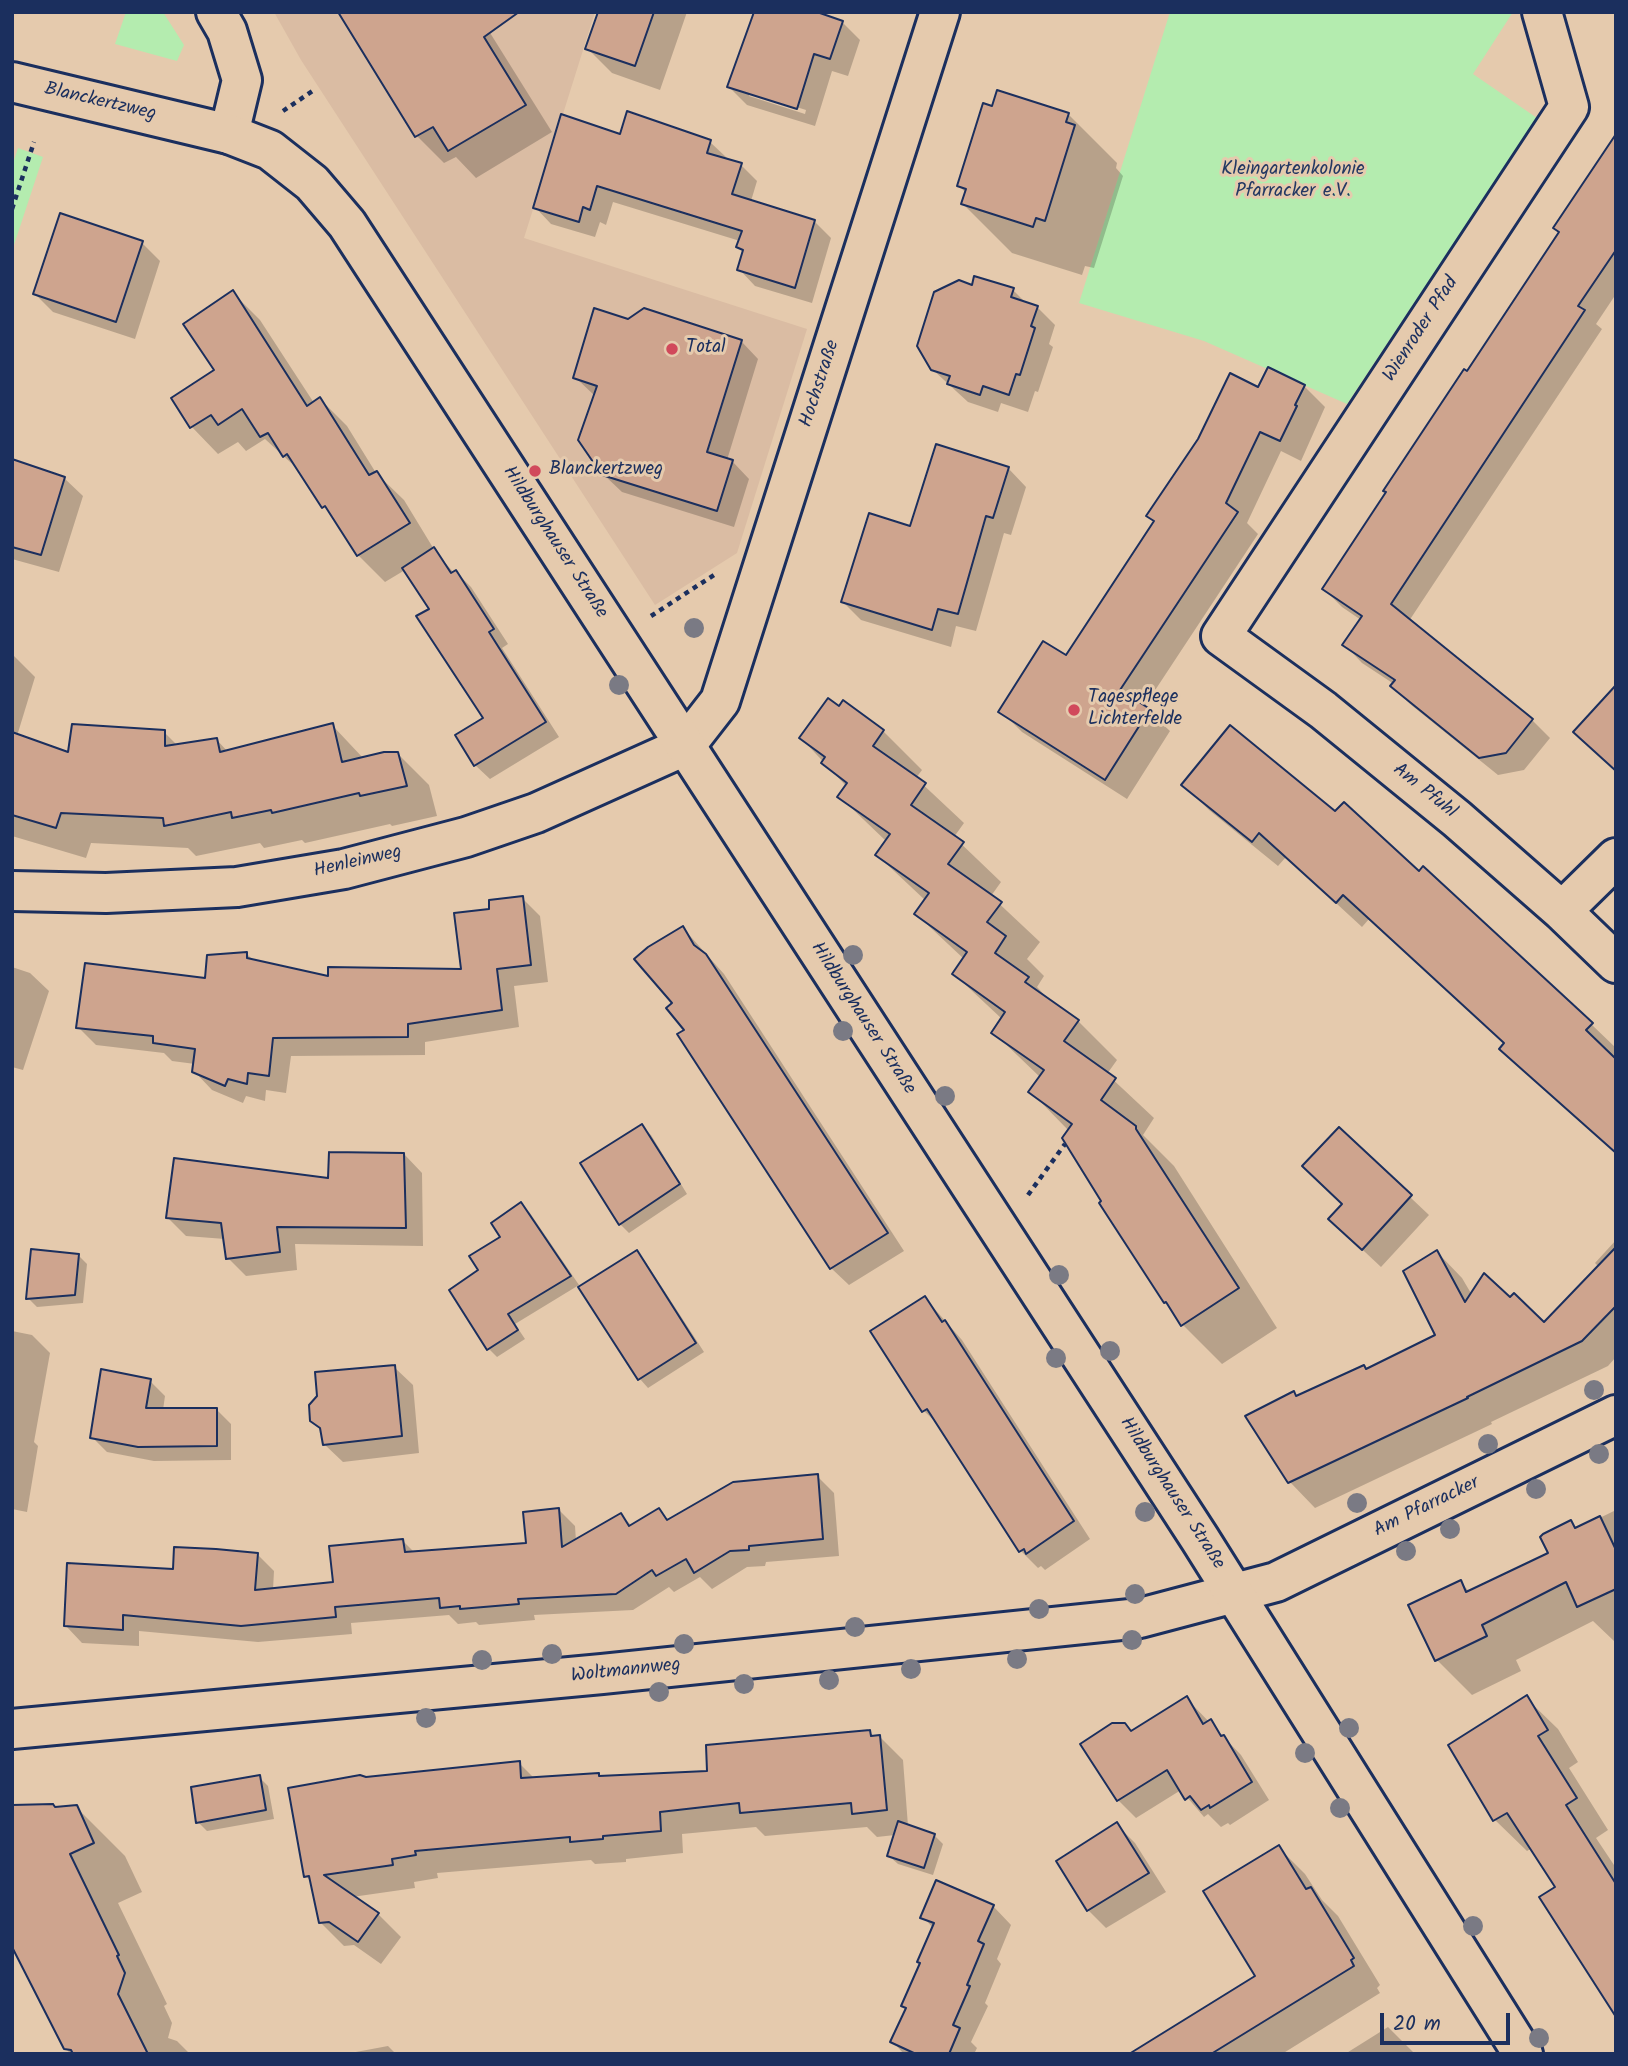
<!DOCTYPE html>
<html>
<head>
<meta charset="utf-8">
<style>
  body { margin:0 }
  #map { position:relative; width:1628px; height:2066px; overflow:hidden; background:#e5caad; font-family:Kalam,sans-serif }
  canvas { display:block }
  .frame { position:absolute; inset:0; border:14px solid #1b2f5e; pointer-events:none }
  .scale { position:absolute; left:1380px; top:2013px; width:130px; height:32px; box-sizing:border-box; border:4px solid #1b2f5e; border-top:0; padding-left:9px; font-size:21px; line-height:24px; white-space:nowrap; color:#1b2f5e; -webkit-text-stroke:5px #e5caad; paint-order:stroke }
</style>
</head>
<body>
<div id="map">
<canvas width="1628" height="2066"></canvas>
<div class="frame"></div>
<div class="scale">20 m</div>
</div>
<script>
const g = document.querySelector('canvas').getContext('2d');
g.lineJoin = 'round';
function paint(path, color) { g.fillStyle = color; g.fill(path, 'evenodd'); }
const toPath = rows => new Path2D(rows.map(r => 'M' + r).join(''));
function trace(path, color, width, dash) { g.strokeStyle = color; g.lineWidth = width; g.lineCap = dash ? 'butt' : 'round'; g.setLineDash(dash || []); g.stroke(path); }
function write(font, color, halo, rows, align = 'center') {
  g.font = font + ' Kalam,sans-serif'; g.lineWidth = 6; g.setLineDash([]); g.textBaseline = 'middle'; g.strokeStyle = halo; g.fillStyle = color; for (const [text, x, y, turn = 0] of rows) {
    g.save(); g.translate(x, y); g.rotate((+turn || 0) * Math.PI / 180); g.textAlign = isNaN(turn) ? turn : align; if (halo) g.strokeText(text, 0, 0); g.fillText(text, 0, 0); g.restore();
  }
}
paint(toPath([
  [274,12,595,12,524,238,807,329,737,553,655,605,301,60]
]), '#dabca3');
paint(toPath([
  [126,12,163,12,184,45,177,61,115,44],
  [1170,12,1513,12,1473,74,1537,118,1347,404,1204,341,1079,303],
  [18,148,43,157,12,251,12,166]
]), '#b4ecaf');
paint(toPath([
  [340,12,477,12,552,132,476,178,456,157,444,163,417,136],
  [600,12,687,12,660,90,612,73,587,48],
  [842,22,860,40,848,76,832,71,815,126,747,105,729,87],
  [749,92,806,110,805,114,749,96],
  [994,108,1068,114,1117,163,1116,168,1123,176,1094,268,1085,266,1082,275,1012,253,963,204,967,194,959,186],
  [621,137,710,142,727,158,726,161,741,165,757,181,751,201,814,221,831,238,812,303,755,286,739,269,744,252,738,246,740,241,613,202,606,225,600,222,595,237,551,224,535,207],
  [1616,138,1616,294,1596,324,1602,329,1409,621,1532,720,1550,738,1524,770,1498,775,1410,704,1392,686,1394,684,1362,663,1345,645,1361,620,1342,607,1324,589,1561,233],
  [142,243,160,261,135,339,53,312,35,294],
  [973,287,1013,290,1027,304,1037,307,1055,325,1049,344,1053,347,1038,392,1035,391,1028,412,1001,403,998,412,968,402,932,369],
  [233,293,260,320,314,403,320,399,347,426,376,473,404,500,435,551,454,573,456,572,471,587,508,644,502,648,559,737,490,779,475,765,485,718,431,609,405,570,385,582,358,555,301,472,265,439,246,451,238,442,218,454,191,426,216,371],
  [628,320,741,341,758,359,727,460,732,461,749,479,734,527,622,492,603,474,595,396,575,377],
  [1304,386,1325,407,1301,461,1281,451,1247,523,1258,534,1144,707,1170,731,1127,799,1022,732,1001,711,1066,657,1155,522,1148,516,1259,389],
  [12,461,64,478,83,496,59,572,12,559],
  [1008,468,1026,487,1011,535,1004,533,976,631,956,626,951,647,861,620,843,602,911,528],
  [12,654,35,677,17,736,70,754,164,732,178,746,216,739,228,752,332,725,364,759,398,754,429,785,437,816,392,826,390,824,305,843,302,840,264,848,260,843,196,856,188,848,91,843,86,858,12,836],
  [883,731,922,770,916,778,964,823,954,837,1001,882,991,896,1040,942,1027,959,1044,976,1037,987,1052,1003,1078,1021,1117,1060,1107,1074,1154,1118,1143,1135,1174,1166,1277,1328,1222,1364,1183,1325,1165,1302,1104,1202,1069,1131,1031,1092,1041,1078,993,1032,1002,1019,954,974,964,959,916,914,926,901,877,855,887,842,840,797,847,787,801,738],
  [1184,785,1591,1024,1616,1048,1616,1153,1527,1074,1505,1044,1369,919,1362,927,1286,857,1278,866,1209,810],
  [522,898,540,916,548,982,514,986,519,1027,425,1042,425,1055,291,1056,286,1093,266,1090,265,1101,246,1096,243,1103,212,1090,194,1071,195,1064,172,1061,164,1053,96,1045,78,1027,206,980,246,953,254,961,330,979,463,971,491,910],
  [683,928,724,974,904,1251,849,1285,831,1268,687,1030,674,1004],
  [12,967,30,973,49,991,23,1070,12,1067],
  [642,1126,651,1135,687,1194,629,1233,620,1224],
  [1339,1130,1429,1215,1381,1267,1349,1237],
  [404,1154,422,1173,423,1246,295,1244,297,1270,246,1276,228,1258,225,1239,186,1236,167,1217,330,1180],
  [521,1204,530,1213,579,1285,515,1324,525,1339,497,1357,489,1349,481,1270,503,1238],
  [1616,1240,1616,1357,1608,1366,1491,1422,1492,1424,1315,1508,1290,1482,1294,1394,1298,1398,1367,1370,1438,1336,1437,1252,1462,1278,1472,1295,1510,1300,1544,1325,1599,1267,1595,1263],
  [637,1252,645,1261,704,1352,648,1388,640,1379,581,1288],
  [79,1256,87,1264,83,1303,37,1307,28,1298],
  [925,1298,962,1340,1090,1539,1045,1570,1041,1566,1038,1568,1021,1551,941,1427,924,1411],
  [12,1331,32,1335,50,1353,34,1442,38,1446,27,1512,12,1509],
  [394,1367,413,1385,419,1453,343,1462,324,1444],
  [150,1381,165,1396,163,1410,216,1409,231,1424,231,1460,154,1461,107,1452,92,1437],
  [817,1476,834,1493,839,1556,766,1562,765,1566,747,1567,712,1589,700,1577,674,1592,669,1587,633,1610,534,1615,535,1620,479,1625,476,1622,458,1624,449,1615,351,1623,352,1634,258,1642,139,1631,139,1646,82,1643,66,1626,174,1571,257,1554,274,1571,273,1590,334,1584,403,1541,415,1553,528,1544,558,1509,575,1526,576,1541,621,1515,632,1526,659,1510,669,1521],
  [1616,1510,1616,1640,1614,1641,1593,1621,1516,1660,1521,1671,1472,1695,1437,1660,1460,1582,1470,1592,1550,1554,1570,1522,1577,1529],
  [1186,1698,1241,1755,1269,1800,1230,1825,1228,1823,1221,1827,1208,1814,1204,1817,1181,1790,1136,1818,1118,1800,1132,1732],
  [1526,1698,1558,1729,1578,1762,1569,1768,1608,1830,1596,1838,1616,1868,1616,2016,1557,1888,1532,1848,1527,1851,1495,1820],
  [869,1732,875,1737,880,1737,903,1760,908,1826,934,1835,943,1844,933,1875,898,1864,889,1856,895,1835,877,1837,867,1827,765,1836,756,1827,682,1834,683,1853,626,1859,626,1862,595,1864,591,1860,437,1873,438,1878,414,1882,415,1888,352,1897,378,1914,401,1937,381,1964,354,1945,344,1946,321,1923,312,1883,306,1876,366,1779,519,1763,535,1779,709,1773],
  [259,1777,268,1786,274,1819,207,1831,198,1822],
  [76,1807,125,1856,142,1892,118,1903,167,2004,164,2006,172,2023,168,2038,177,2041,190,2054,71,2054,65,2048,56,1809],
  [1117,1825,1135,1843,1166,1892,1106,1928,1088,1910],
  [1278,1847,1305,1874,1322,1900,1338,1916,1380,1985,1377,1988,1380,1993,1282,2054,1177,2054,1258,1977],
  [993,1906,1011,1925,997,1959,1001,1964,985,2003,988,2006,971,2042,977,2048,974,2054,904,2054,893,2042,907,2009,934,1929,923,1917],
  [1388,2027,1415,2054,1345,2054],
  [388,2046,396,2054,345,2054]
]), '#0003');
const building = toPath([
  [338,12,519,12,484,37,526,105,448,151,433,127,415,137,338,12],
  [598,12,654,12,635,66,585,49,598,12],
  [754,12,817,12,843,21,830,59,814,54,797,109,727,87,754,12],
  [997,90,1069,113,1066,122,1075,125,1045,221,1036,218,1033,227,961,204,966,189,957,186,983,103,992,106,997,90],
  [627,111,711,140,707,153,742,163,732,194,815,220,795,288,737,270,743,250,736,247,742,231,597,186,590,210,583,207,579,222,533,208,561,114,620,134,627,111],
  [1616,134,1616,250,1578,306,1585,310,1391,604,1533,719,1506,753,1479,758,1390,686,1395,680,1342,645,1362,616,1322,589,1386,492,1383,491,1464,369,1467,371,1559,232,1553,228,1616,134],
  [60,213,143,241,116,322,33,294,60,213],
  [974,276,1014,288,1011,297,1038,306,1031,326,1035,328,1020,375,1016,374,1009,395,983,386,980,395,947,384,950,376,931,370,917,346,934,292,959,280,972,285,974,276],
  [233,290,307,406,320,397,369,475,377,471,410,523,357,556,325,506,322,508,287,454,283,457,268,433,260,437,242,409,218,425,211,415,190,428,171,398,214,370,183,324,233,290],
  [594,308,628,319,644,308,742,340,707,452,733,460,717,511,602,475,578,440,597,386,573,378,594,308],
  [1268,367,1305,385,1295,405,1297,406,1280,441,1260,432,1226,503,1238,512,1120,690,1150,709,1105,780,998,712,1043,641,1066,655,1154,521,1146,516,1198,439,1230,373,1258,387,1268,367],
  [936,444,1009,467,993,518,986,516,958,614,938,609,932,630,841,602,869,513,910,526,936,444],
  [12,459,65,477,41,555,12,547,12,459],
  [434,547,451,573,456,570,494,629,489,632,546,722,474,766,455,735,483,718,416,616,429,609,402,568,434,547],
  [1616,685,1616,771,1573,732,1616,685],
  [828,698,839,706,843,700,884,730,873,746,926,783,911,805,964,842,948,864,1002,902,987,922,1006,936,995,953,1029,977,1025,982,1079,1020,1064,1041,1116,1078,1101,1100,1136,1126,1136,1129,1239,1288,1181,1326,1166,1302,1164,1303,1099,1203,1101,1201,1062,1138,1072,1124,1028,1092,1044,1070,991,1033,1005,1012,952,974,967,952,914,914,929,893,875,855,890,834,837,797,847,783,821,763,825,757,799,738,828,698],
  [333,723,342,762,384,752,398,752,407,786,360,796,359,793,272,813,271,810,232,818,231,812,164,826,163,818,61,813,56,828,12,815,12,732,68,752,72,724,165,730,165,746,217,738,220,752,333,723],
  [1230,725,1335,811,1344,802,1419,871,1423,866,1593,1023,1586,1030,1616,1059,1616,1153,1499,1049,1504,1043,1343,895,1336,903,1259,833,1252,842,1181,785,1230,725],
  [523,896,531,965,497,969,502,1010,408,1024,408,1037,273,1038,269,1076,248,1073,247,1084,228,1079,225,1086,192,1072,195,1049,153,1043,153,1036,76,1028,85,963,205,978,207,955,247,952,247,958,328,976,328,967,461,969,454,913,489,909,489,900,523,896],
  [683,926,694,945,706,954,888,1233,830,1269,677,1034,684,1030,666,1008,672,1003,634,959,648,947,683,926],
  [642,1124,680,1184,619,1225,580,1163,642,1124],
  [1339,1127,1412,1195,1362,1250,1328,1219,1342,1204,1302,1166,1339,1127],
  [329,1152,404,1153,406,1228,277,1227,280,1252,226,1259,221,1223,166,1218,174,1158,328,1178,329,1152],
  [521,1202,571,1276,508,1314,518,1330,487,1350,449,1290,478,1270,469,1256,500,1237,491,1223,521,1202],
  [1616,1247,1616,1306,1582,1341,1467,1397,1468,1398,1288,1483,1245,1416,1294,1391,1296,1396,1364,1365,1366,1369,1435,1335,1403,1271,1437,1250,1465,1302,1484,1273,1510,1297,1514,1293,1544,1322,1616,1247],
  [31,1249,79,1254,75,1295,26,1299,31,1249],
  [637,1250,696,1343,638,1380,578,1287,637,1250],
  [925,1296,942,1322,945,1320,1074,1521,1026,1554,1024,1549,1019,1552,927,1409,922,1412,870,1331,925,1296],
  [395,1365,402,1436,323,1445,320,1428,310,1421,309,1405,317,1396,315,1372,395,1365],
  [101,1369,151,1379,146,1408,217,1408,217,1446,138,1447,90,1438,101,1369],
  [818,1474,823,1539,749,1546,749,1550,730,1551,694,1573,686,1559,656,1576,652,1570,616,1594,518,1599,519,1604,460,1609,460,1606,440,1608,439,1598,335,1607,336,1617,241,1626,123,1615,123,1630,64,1626,67,1563,173,1569,174,1547,216,1549,258,1553,255,1590,333,1582,329,1546,403,1539,405,1552,526,1543,523,1512,559,1508,562,1547,621,1513,629,1526,659,1508,667,1520,733,1482,818,1474],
  [1600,1516,1616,1550,1616,1589,1577,1607,1566,1582,1482,1625,1487,1636,1435,1661,1408,1605,1461,1580,1466,1592,1548,1553,1540,1537,1543,1534,1571,1520,1575,1528,1600,1516],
  [1527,1695,1548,1730,1538,1736,1577,1798,1566,1805,1616,1884,1616,2017,1539,1897,1555,1887,1507,1813,1493,1821,1448,1745,1527,1695],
  [1187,1696,1203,1724,1211,1719,1221,1736,1224,1735,1252,1782,1210,1808,1209,1805,1201,1810,1190,1796,1185,1800,1167,1770,1117,1801,1080,1744,1112,1723,1125,1723,1131,1731,1187,1696],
  [870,1730,871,1736,880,1735,887,1810,852,1814,851,1803,740,1813,739,1803,660,1812,661,1831,603,1836,603,1839,570,1842,570,1837,415,1851,416,1855,392,1859,393,1865,324,1875,379,1913,358,1942,329,1922,319,1923,309,1876,304,1877,288,1788,360,1775,366,1777,520,1761,521,1778,599,1773,599,1776,707,1771,706,1745,870,1730],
  [260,1775,266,1810,196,1823,191,1787,260,1775],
  [53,1804,55,1807,77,1805,94,1843,70,1854,119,1955,117,1956,125,1973,118,1994,148,2054,73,2054,71,2050,64,2049,12,1947,12,1805,53,1804],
  [898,1821,935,1834,924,1868,887,1856,898,1821],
  [1117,1822,1149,1873,1087,1911,1056,1861,1117,1822],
  [1279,1845,1306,1889,1311,1887,1354,1958,1351,1960,1354,1966,1211,2054,1129,2054,1255,1976,1203,1891,1279,1845],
  [936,1880,994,1905,978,1941,984,1944,967,1985,970,1986,953,2025,960,2028,949,2054,916,2054,890,2042,906,2008,901,2006,920,1963,917,1962,934,1923,920,1918,936,1880]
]);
paint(building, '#cea48e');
trace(building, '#1b2f5e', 2);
const minor = toPath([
  [216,12,227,31,242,80,229,134],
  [1542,12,1569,107,1221,636,1323,710,1457,819,1562,911,1616,963],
  [12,891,106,893,237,887,344,869,466,837,536,813,685,746,720,701,940,12],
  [1562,911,1616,858],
  [12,1729,602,1674,1140,1618,1276,1582,1616,1415]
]);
const secondary = toPath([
  [12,82,229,134,270,150,312,183,347,224,1200,1539,1523,2054]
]);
trace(minor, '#1b2f5e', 44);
trace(secondary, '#1b2f5e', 44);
trace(toPath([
  [283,111,314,90],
  [12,209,34,142],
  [651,616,717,573],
  [1028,1195,1065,1144]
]), '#1b2f5e', 4.5, [5, 5]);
trace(minor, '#e5caad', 38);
trace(secondary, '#e5caad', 38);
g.fillStyle = '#7a7a84';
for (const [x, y] of [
  [694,628],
  [619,685],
  [853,955],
  [843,1031],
  [945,1096],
  [1059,1275],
  [1110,1351],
  [1056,1358],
  [1594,1390],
  [1488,1444],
  [1599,1454],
  [1536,1489],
  [1357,1503],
  [1145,1512],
  [1450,1529],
  [1406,1551],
  [1135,1594],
  [1039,1609],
  [855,1627],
  [1132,1640],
  [684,1644],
  [552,1654],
  [1017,1659],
  [482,1660],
  [911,1669],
  [829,1680],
  [744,1684],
  [659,1692],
  [426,1718],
  [1349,1728],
  [1305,1753],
  [1340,1808],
  [1473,1926],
  [1539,2038]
]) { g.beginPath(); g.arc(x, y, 10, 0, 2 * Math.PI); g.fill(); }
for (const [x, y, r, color] of [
  [672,349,7,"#d1495b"],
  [535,471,7,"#d1495b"],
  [1074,710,7,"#d1495b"]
]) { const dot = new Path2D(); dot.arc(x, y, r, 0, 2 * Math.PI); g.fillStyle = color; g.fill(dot); trace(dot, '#e5caad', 2.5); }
write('19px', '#1b2f5e', '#e5caad', [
  ["Blanckertzweg",100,103,13],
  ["Wienroder Pfad",1422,330,-57],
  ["Hochstraße",821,384,-72],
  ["Hildburghauser Straße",554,543,57],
  ["Am Pfuhl",1424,792,39],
  ["Henleinweg",358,863,-13],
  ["Hildburghauser Straße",862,1019,57],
  ["Hildburghauser Straße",1171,1494,57],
  ["Am Pfarracker",1427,1508,-26],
  ["Woltmannweg",626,1672,-6]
]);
write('19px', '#233862', '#e5caad', [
  ["Kleingartenkolonie",1293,171],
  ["Pfarracker e.V.",1293,193]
]);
write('19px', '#1b2f5e', '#e5caad', [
  ["Total",686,349],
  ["Blanckertzweg",549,471],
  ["Tagespflege",1088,699],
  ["Lichterfelde",1088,721]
], 'left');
</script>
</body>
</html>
